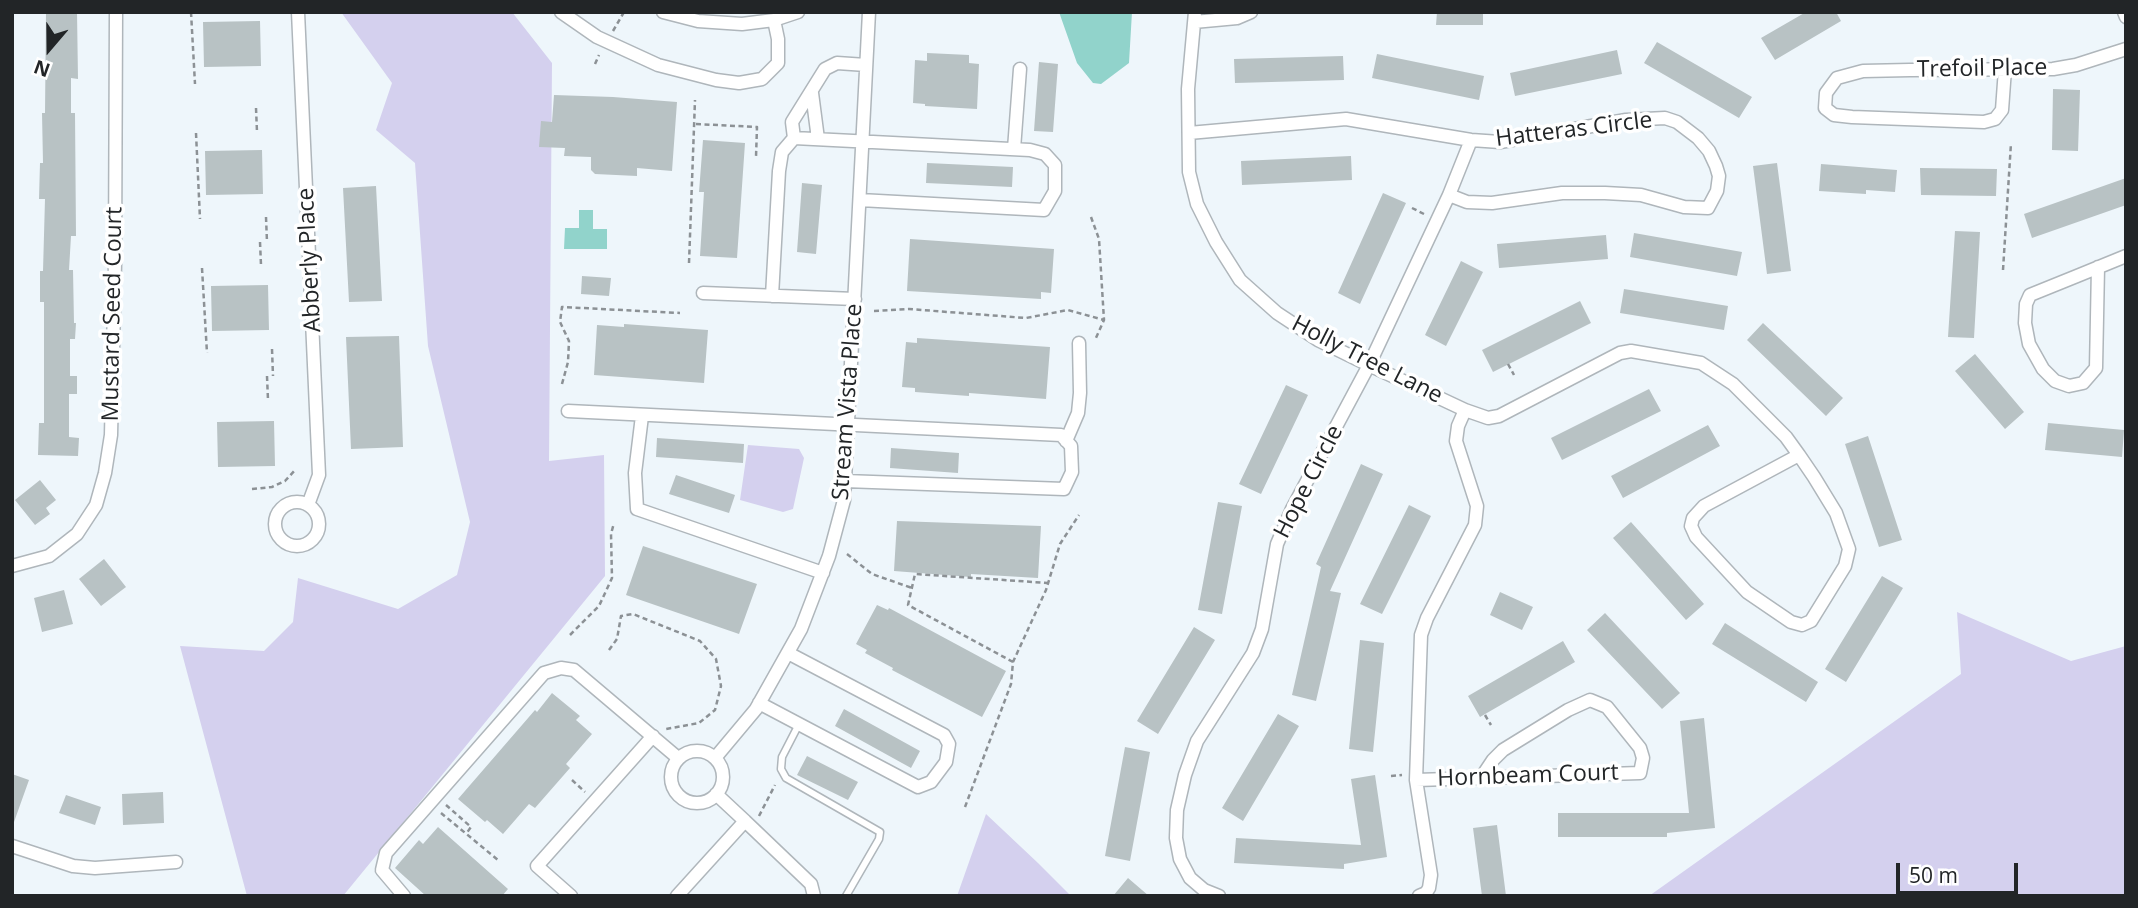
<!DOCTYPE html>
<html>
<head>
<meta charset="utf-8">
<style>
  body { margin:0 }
  #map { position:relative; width:2138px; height:908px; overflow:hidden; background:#eef6fb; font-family:"Open Sans",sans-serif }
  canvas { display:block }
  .frame { position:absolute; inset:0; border:14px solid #222527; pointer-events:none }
  .north { position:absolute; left:14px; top:14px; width:70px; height:70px; -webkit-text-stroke:5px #fff; paint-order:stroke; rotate:200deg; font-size:19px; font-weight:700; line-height:28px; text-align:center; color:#222527 }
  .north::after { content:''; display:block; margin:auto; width:24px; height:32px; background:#222527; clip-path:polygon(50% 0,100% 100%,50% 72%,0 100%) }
  .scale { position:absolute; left:1896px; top:863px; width:122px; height:32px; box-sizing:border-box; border:4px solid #222527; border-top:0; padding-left:9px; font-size:21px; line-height:24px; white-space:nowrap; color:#222527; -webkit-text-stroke:5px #fff; paint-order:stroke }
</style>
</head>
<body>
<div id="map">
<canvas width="2138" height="908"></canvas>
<div class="frame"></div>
<div class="north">N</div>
<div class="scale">50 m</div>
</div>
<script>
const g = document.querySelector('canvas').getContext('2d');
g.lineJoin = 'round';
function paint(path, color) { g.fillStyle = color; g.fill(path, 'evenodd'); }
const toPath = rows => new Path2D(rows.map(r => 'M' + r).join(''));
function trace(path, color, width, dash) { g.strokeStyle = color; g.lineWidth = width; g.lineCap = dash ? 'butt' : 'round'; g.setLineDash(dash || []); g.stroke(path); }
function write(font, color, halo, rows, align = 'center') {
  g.font = font + ' "Open Sans",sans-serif'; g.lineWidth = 7; g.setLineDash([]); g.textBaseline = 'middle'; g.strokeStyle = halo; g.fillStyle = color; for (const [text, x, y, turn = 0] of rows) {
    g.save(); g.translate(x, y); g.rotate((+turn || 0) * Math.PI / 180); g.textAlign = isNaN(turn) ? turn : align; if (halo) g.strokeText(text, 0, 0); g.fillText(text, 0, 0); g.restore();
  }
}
paint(toPath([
  [341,12,512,12,552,63,549,461,604,455,605,576,343,896,247,896,180,646,264,651,293,622,298,578,398,609,457,575,470,522,428,346,415,163,376,130,392,83],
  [748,445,799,449,804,458,793,509,783,512,740,500],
  [1957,612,2071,661,2126,646,2126,896,1649,896,1961,674],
  [986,814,1038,863,1071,896,957,896]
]), '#d4d0ee');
paint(toPath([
  [1059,12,1132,12,1129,63,1101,84,1093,83,1077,63],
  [579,210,593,210,593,229,607,229,607,249,564,249,565,228,579,228]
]), '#91d3cb');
paint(toPath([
  [46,12,77,12,78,79,71,78,71,113,75,113,76,236,71,236,69,270,73,270,74,323,76,323,75,339,70,339,70,376,77,376,77,394,69,394,69,437,79,438,78,456,38,455,39,423,44,423,44,302,40,302,40,271,43,271,45,199,39,199,40,163,43,163,42,113,45,113],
  [1437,12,1483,12,1483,25,1436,25],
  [1806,12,1836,12,1841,21,1775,60,1761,38],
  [260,21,261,66,204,67,203,22],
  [1657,42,1752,97,1739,118,1644,63],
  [1617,50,1622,74,1515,96,1510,73],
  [927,53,969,55,969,63,979,64,977,109,925,106,925,104,913,103,915,60,927,61],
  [1377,54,1484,76,1479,100,1372,78],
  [1343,56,1344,80,1235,83,1234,59],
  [1039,62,1058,64,1053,132,1034,131],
  [2053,89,2080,90,2078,151,2052,150],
  [554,95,613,97,677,102,672,171,637,168,637,176,595,174,591,170,591,157,564,156,565,148,539,147,541,121,552,122],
  [703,140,745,143,737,258,700,256,704,192,699,192],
  [262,150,263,194,206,195,205,151],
  [1351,156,1352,180,1242,185,1241,161],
  [927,163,1013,167,1012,187,926,183],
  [1777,163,1791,271,1767,274,1753,166],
  [1821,164,1897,170,1895,192,1866,190,1866,194,1819,191],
  [1920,168,1997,169,1996,196,1921,195],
  [2126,178,2126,205,2032,238,2024,214],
  [802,183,822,185,816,254,797,252],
  [376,186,382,301,349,302,343,188],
  [1383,193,1406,203,1360,304,1338,293],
  [1955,231,1980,232,1974,338,1948,337],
  [1634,233,1742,252,1737,276,1630,257],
  [1606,235,1608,259,1499,268,1497,244],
  [910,239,1054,249,1051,293,1041,292,1041,299,907,291],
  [1461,261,1483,272,1446,346,1425,335],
  [582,276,611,278,609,296,581,294],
  [268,285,269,330,212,331,211,286],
  [1624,289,1728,306,1724,330,1620,313],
  [1580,301,1591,323,1493,372,1482,350],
  [1763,323,1843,398,1826,416,1747,340],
  [624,324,708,330,704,383,594,375,597,325,624,327],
  [399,336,403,447,351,449,346,337],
  [917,338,1050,347,1046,399,969,393,969,396,915,392,915,388,902,387,906,342,917,343],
  [1975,354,2024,412,2005,429,1955,371],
  [1286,385,1308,395,1261,494,1239,484],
  [1649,389,1661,411,1562,460,1551,438],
  [274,421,275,466,218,467,217,422],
  [2048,423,2124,430,2122,457,2045,450],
  [1708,425,1720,446,1623,498,1611,476],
  [1868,436,1902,540,1879,547,1845,444],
  [657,438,744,444,743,463,656,457],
  [891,448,959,453,958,473,890,468],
  [1361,464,1383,474,1330,591,1341,593,1316,701,1292,695,1321,567,1316,564],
  [676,475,735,495,729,513,669,494],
  [40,480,56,500,46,508,50,514,35,525,15,500],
  [1218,502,1242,506,1222,614,1198,610],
  [1409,505,1431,516,1382,614,1360,604],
  [897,521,1041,526,1038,578,971,574,971,577,894,571],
  [1631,522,1704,604,1686,620,1613,538],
  [643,546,757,584,739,634,626,595],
  [104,559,126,587,101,606,79,579],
  [1882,576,1903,588,1846,682,1825,669],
  [64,590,73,624,42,632,34,598],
  [1500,592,1533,607,1522,630,1490,615],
  [877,605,888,610,889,608,1006,671,982,717,892,670,893,668,865,653,867,650,856,644],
  [1605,613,1680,693,1662,709,1587,630],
  [1725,623,1818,682,1806,702,1712,644],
  [1194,627,1215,640,1158,734,1137,721],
  [1360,640,1384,643,1373,752,1349,749],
  [1563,641,1575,662,1480,717,1468,696],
  [552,693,580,716,576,720,592,734,566,764,570,768,535,808,529,804,503,834,487,820,485,822,458,799,535,710,537,712],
  [844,709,920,751,911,768,835,726],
  [1278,714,1299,726,1243,821,1222,808],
  [1704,718,1715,828,1667,833,1667,837,1558,837,1558,813,1689,813,1680,721],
  [1125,747,1150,752,1130,861,1105,856],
  [807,756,858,782,848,800,797,775],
  [12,774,29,780,14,822,12,822],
  [1375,775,1387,857,1344,864,1344,869,1234,863,1236,838,1361,845,1351,779],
  [163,792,164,823,123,825,122,794],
  [66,795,101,807,95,825,59,813],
  [1497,825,1506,896,1482,896,1473,828],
  [438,827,508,889,502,896,426,896,395,868,419,840,423,844],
  [1128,878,1149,896,1113,896]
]), '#b8c2c4');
const service = toPath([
  [799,724,782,757,781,769,786,778,880,832,879,839,846,896]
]);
const minor = toPath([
  [298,12,319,475,308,505],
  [561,12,597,37,658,65,716,80,739,83,762,79,778,63,778,39,774,20],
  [663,12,698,21,742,24,774,20,798,12],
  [1195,12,1188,89,1189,172,1197,204,1216,242,1240,280,1277,313,1318,340,1369,365,1465,410,1488,418,1499,416,1620,353,1631,351,1701,363,1733,384,1786,437,1799,455,1814,477,1836,513,1849,549,1845,566,1811,621,1802,625,1791,622,1747,592,1696,537,1691,526,1693,518,1704,506,1799,455],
  [2124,12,2126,17],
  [1194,22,1237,18,1251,12],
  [2005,69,2002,110,1995,119,1984,122,1852,117,1834,115,1825,108,1826,93,1837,78,1863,71,1910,70,2053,69,2076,65,2126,49],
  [812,93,818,139],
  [1189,133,1346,119,1471,140,1500,142,1626,120,1665,118,1677,122,1698,138,1709,151,1716,166,1719,176,1717,191,1708,208,1684,207,1641,195,1605,193,1562,193,1492,203,1467,202,1449,195],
  [794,138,1030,150,1045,154,1055,165,1055,191,1044,210,860,200],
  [1014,149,1020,69],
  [2098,267,2096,368,2083,383,2069,386,2055,381,2043,369,2029,344,2025,323,2026,304,2030,295,2077,276,2126,256],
  [703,293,855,299],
  [772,296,779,171,782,152,794,138,792,122,825,69,837,63,866,65],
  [568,411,1061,435,1071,446,1072,472,1064,489,845,481],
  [642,416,635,473,637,509,823,573],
  [1066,441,1078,413,1080,393,1079,343],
  '275 524a22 22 0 1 1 44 0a22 22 0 1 1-44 0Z',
  [12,566,49,556,77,534,96,505,105,473,111,435,115,263,116,12],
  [759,703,918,787,931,782,946,762,949,744,944,735,788,653],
  '671 777a26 26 0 1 1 52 0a26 26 0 1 1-52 0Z',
  [715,758,756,709,801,629,829,556,844,500,869,12],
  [1416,780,1481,778,1640,773,1643,758,1640,748,1607,707,1590,700,1568,710,1503,750,1493,760,1481,778],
  [745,821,811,884,814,896],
  [12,846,73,866,95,868,176,862],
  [404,896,382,870,386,853,544,673,561,668,574,670,678,758],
  [571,896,537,866,653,736],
  [677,896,745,821,716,794],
  [1219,896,1204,890,1190,878,1180,859,1176,838,1177,810,1185,775,1197,741,1253,653,1262,629,1277,544,1292,509,1369,365,1449,195,1471,140],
  [1419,896,1426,893,1429,888,1431,875,1416,780,1421,635,1427,618,1475,525,1477,506,1456,441,1458,426,1465,410]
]);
trace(service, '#afb6bb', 9);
trace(minor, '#afb6bb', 15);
trace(toPath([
  [191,12,195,84],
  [613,31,624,12],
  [595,64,599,55],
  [256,108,257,132],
  [696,124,757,127,756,157],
  [196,133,200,219],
  [1412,208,1424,214],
  [266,217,267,242],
  [1091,217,1099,239,1104,320,1095,340],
  [260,242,261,265],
  [689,263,695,100],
  [202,268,207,353],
  [2003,270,2011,143],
  [874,311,909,309,1026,318,1068,310,1104,320],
  [272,349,273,376],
  [1508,364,1514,375],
  [267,376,268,400],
  [562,384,568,362,569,341,560,322,562,307,680,313],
  [252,489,272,487,285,481,296,469],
  [847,554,872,574,912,588],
  [570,635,599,606,612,578,611,534,614,523],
  [609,650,617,639,621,616,633,614,700,641,716,659,721,686,715,710,699,723,666,729],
  [1013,662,908,605,915,574,1048,583],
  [1485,715,1491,725],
  [1391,776,1402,775],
  [572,780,585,792],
  [446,805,471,827,466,834],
  [965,807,1011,684,1013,662,1046,590,1060,544,1079,515],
  [441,813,498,860],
  [759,816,775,785]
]), '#8c9195', 2.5, [5, 3.5]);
trace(service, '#fff', 6);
trace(minor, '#fff', 12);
write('23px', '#222527', '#fff', [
  ["Trefoil Place",1982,69,-1],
  ["Hatteras Circle",1574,130,-7],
  ["Abberly Place",310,260,-93],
  ["Mustard Seed Court",113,314,-89],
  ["Holly Tree Lane",1367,360,27],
  ["Stream Vista Place",848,402,-86],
  ["Hope Circle",1309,482,-63],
  ["Hornbeam Court",1528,776,-2]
]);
</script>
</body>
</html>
